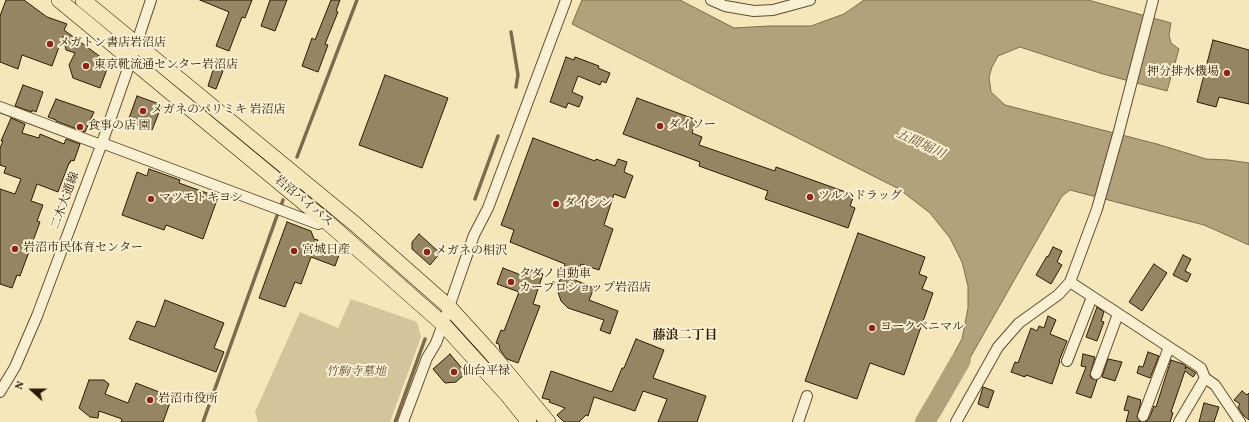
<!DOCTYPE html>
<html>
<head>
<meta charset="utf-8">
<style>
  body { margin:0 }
  #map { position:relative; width:1249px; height:422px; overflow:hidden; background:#f6e7bb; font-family:Vollkorn,serif }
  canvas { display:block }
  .north { position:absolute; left:12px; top:370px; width:40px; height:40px; -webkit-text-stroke:3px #f9efd3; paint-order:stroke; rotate:291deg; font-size:11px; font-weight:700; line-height:16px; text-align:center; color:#2d1b01 }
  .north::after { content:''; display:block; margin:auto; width:14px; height:18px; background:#2d1b01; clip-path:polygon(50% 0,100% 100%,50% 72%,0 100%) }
</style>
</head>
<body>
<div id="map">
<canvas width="1249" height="422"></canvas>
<div class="north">N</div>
</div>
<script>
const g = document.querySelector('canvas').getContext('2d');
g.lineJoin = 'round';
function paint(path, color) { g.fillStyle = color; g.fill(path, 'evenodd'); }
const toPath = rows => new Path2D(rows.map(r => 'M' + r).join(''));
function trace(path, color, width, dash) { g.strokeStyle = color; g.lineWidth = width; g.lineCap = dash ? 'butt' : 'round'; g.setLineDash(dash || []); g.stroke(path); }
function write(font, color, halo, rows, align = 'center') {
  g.font = font + ' Vollkorn,"Noto Serif JP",serif'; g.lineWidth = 4; g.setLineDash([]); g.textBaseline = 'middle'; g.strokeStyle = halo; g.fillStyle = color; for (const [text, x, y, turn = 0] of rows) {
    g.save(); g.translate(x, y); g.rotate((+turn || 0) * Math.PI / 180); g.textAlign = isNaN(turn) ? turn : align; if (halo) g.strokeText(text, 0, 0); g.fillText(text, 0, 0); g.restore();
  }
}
paint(toPath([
  [351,299,417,322,421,337,390,422,258,422,255,412,300,312,338,328]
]), '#d4c49b');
const water = toPath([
  [582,0,680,0,734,28,769,26,811,26,844,14,864,0,1088,0,1171,23,1169,35,1171,43,1179,49,1167,91,1103,74,1020,47,998,56,992,67,989,77,991,92,1005,105,1157,144,1206,159,1228,160,1249,163,1249,245,1204,225,1070,190,1062,196,954,386,940,379,962,339,968,308,968,286,962,262,950,238,930,213,899,189,572,24,582,0]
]);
paint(water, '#b2a27c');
trace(water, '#7d6c4b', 1);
trace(toPath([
  [511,32,518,75,516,87],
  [297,157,357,0],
  [475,199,498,136],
  [281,206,283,200],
  [203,422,278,213],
  [395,422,425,339]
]), '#7d6c4b', 3.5);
trace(toPath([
  [925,422,938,400,961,360]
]), '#b2a27c', 20);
const building = toPath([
  [6,0,24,0,47,17,67,24,64,30,102,58,107,69,100,88,73,78,69,65,75,53,66,50,63,36,52,66,22,55,18,69,0,62,0,16,6,0],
  [200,0,252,0,245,18,242,17,229,51,216,46,229,12,200,0],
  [270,0,287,0,275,31,261,26,270,0],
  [331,0,340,0,336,11,338,12,325,44,328,45,318,72,302,66,312,38,315,40,331,0],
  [1213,40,1249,50,1249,104,1219,97,1216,107,1197,102,1213,40],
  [566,57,574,60,575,57,599,66,598,68,610,73,606,83,602,81,600,85,578,76,572,92,583,97,579,107,568,103,566,108,550,102,566,57],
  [214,67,223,71,216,89,208,86,214,67],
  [385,75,448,98,422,168,359,145,385,75],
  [23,85,43,92,36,112,32,110,32,112,15,106,23,85],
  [137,96,162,105,152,130,128,121,137,96],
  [637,98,697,120,692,133,702,137,699,145,775,171,776,167,854,195,850,206,855,208,848,228,765,199,768,191,699,166,700,162,623,134,637,98],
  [56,99,94,112,85,132,56,121,56,120,48,117,56,99],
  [11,118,25,124,22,133,39,138,40,134,64,144,66,139,80,144,74,161,71,160,70,163,69,163,58,192,37,184,31,201,43,205,37,221,40,222,20,276,17,275,12,288,0,284,0,189,15,194,21,179,4,173,6,167,0,165,0,148,3,141,1,141,11,118],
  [533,138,595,161,596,159,615,166,618,159,627,162,624,172,633,176,625,198,614,194,604,225,613,229,599,270,581,264,575,280,594,288,589,300,618,311,610,334,600,330,604,320,568,308,561,301,557,289,565,264,510,242,514,230,501,225,533,138],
  [149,169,180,180,179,183,218,197,203,239,166,225,164,230,122,215,137,172,147,176,149,169],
  [287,222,311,231,314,239,318,240,316,246,339,255,335,266,311,257,301,284,295,282,285,307,259,298,287,222],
  [858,233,925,257,919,274,927,277,922,289,933,293,904,375,870,363,857,399,805,381,858,233],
  [419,234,440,253,430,265,412,249,412,242,419,234],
  [1053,247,1062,251,1057,262,1062,265,1051,284,1036,275,1047,256,1048,257,1053,247],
  [1183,255,1191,259,1185,271,1191,274,1187,282,1173,275,1183,255],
  [1154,264,1167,273,1142,311,1129,302,1154,264],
  [503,268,526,277,528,269,543,274,533,304,540,306,518,363,507,359,500,350,499,344,496,343,501,330,504,331,519,292,497,284,503,268],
  [165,300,224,323,214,348,224,352,216,372,129,339,137,321,155,327,165,300],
  [1097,307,1104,312,1101,321,1104,322,1097,341,1086,337,1097,307],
  [1048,316,1056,320,1050,334,1067,341,1059,361,1060,361,1052,384,1026,375,1025,377,1011,372,1015,362,1018,363,1031,328,1037,331,1039,326,1044,328,1048,316],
  [636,339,664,350,653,378,706,396,697,422,658,422,667,399,643,391,635,411,594,397,588,416,586,415,579,422,564,422,557,415,565,408,549,402,550,400,542,398,551,371,612,392,622,368,624,368,636,339],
  [1148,352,1159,356,1150,378,1137,373,1139,366,1143,367,1148,352],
  [450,354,466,373,456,382,445,383,433,369,450,354],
  [1083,354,1095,357,1090,375,1091,378,1097,380,1091,398,1076,393,1086,367,1081,366,1083,354],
  [1108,359,1122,362,1115,381,1102,377,1108,359],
  [1171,360,1183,364,1186,366,1185,369,1187,367,1196,373,1193,377,1185,371,1171,412,1173,413,1170,422,1145,422,1149,419,1154,406,1156,407,1171,360],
  [89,380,104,380,109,384,105,394,128,403,136,383,172,397,163,422,121,422,122,419,99,411,98,418,90,417,79,408,89,380],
  [983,387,994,391,988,408,978,404,983,387],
  [1242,391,1247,395,1249,393,1249,420,1243,415,1238,407,1240,404,1234,400,1242,391],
  [1128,396,1141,400,1140,401,1141,402,1137,417,1141,422,1126,422,1129,411,1124,410,1128,396],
  [1204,403,1219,407,1214,422,1199,422,1204,403]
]);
paint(building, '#968562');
trace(building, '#2d1b01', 1);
const minor = toPath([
  [711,0,725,6,754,11,773,10,810,0],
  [0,107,101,145],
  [102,143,318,224,326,221],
  [1070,282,1201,368,1205,378,1215,385,1240,422],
  [1067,361,1092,297],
  [1096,374,1118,314],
  [0,392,15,367,37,316,102,143,131,60,151,0],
  [1143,416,1169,347],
  [403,422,427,358,436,343,443,324,474,235,488,208,566,0],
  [798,422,807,396],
  [956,422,998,347,1019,323,1058,295,1070,282,1097,209,1119,131,1153,0],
  [1179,422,1205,378]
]);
const highway = toPath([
  [59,0,326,221,443,324,509,397,529,422],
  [83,0,355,224,449,307,490,352,548,422]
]);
trace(minor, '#5f4e30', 12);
trace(highway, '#2d1b01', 16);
trace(minor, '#f9efd3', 10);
trace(highway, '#f6e7bb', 15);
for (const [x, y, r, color] of [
  [50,44,4,"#8f2418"],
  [86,66,4,"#8f2418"],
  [1227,73,4,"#8f2418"],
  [143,111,4,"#8f2418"],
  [660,126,4,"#8f2418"],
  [80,127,4,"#8f2418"],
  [810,197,4,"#8f2418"],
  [151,199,4,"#8f2418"],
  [556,204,4,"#8f2418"],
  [15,249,4,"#8f2418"],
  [294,251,4,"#8f2418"],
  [427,252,4,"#8f2418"],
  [511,282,4,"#8f2418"],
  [872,328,4,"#8f2418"],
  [454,372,4,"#8f2418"],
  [150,400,4,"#8f2418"]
]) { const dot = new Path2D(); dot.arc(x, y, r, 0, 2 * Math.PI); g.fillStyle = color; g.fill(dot); trace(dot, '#f9efd3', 1.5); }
write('12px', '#2d1b01', '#f9efd3', [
  ["メガトン書店岩沼店",58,44],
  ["東京靴流通センター岩沼店",94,66],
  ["押分排水機場",1219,73,"right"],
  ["メガネのパリミキ 岩沼店",151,111],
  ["ダイソー",668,126],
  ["食事の店 園",88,127],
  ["ツルハドラッグ",818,197],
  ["マツモトキヨシ",159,199],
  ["ダイシン",564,204],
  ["岩沼市民体育センター",23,249],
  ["宮城日産",302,251],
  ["メガネの相沢",435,252],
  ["タダノ自動車",519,275],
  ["カープロショップ岩沼店",519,289],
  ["ヨークベニマル",880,328],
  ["仙台平禄",462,372],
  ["岩沼市役所",158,400]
], 'left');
write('12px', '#2d1b01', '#f9efd3', [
  ["二木大通線",66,201,-70],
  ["岩沼バイパス",303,202,40]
]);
write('italic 12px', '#5f4e2f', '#f9efd3', [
  ["竹駒寺墓地",356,373]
]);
write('italic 13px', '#625132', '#f9efd3', [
  ["五間堀川",920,145,25]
]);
write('bold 13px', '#2d1b01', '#f9efd3', [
  ["藤浪二丁目",685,337]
]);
</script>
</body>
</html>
